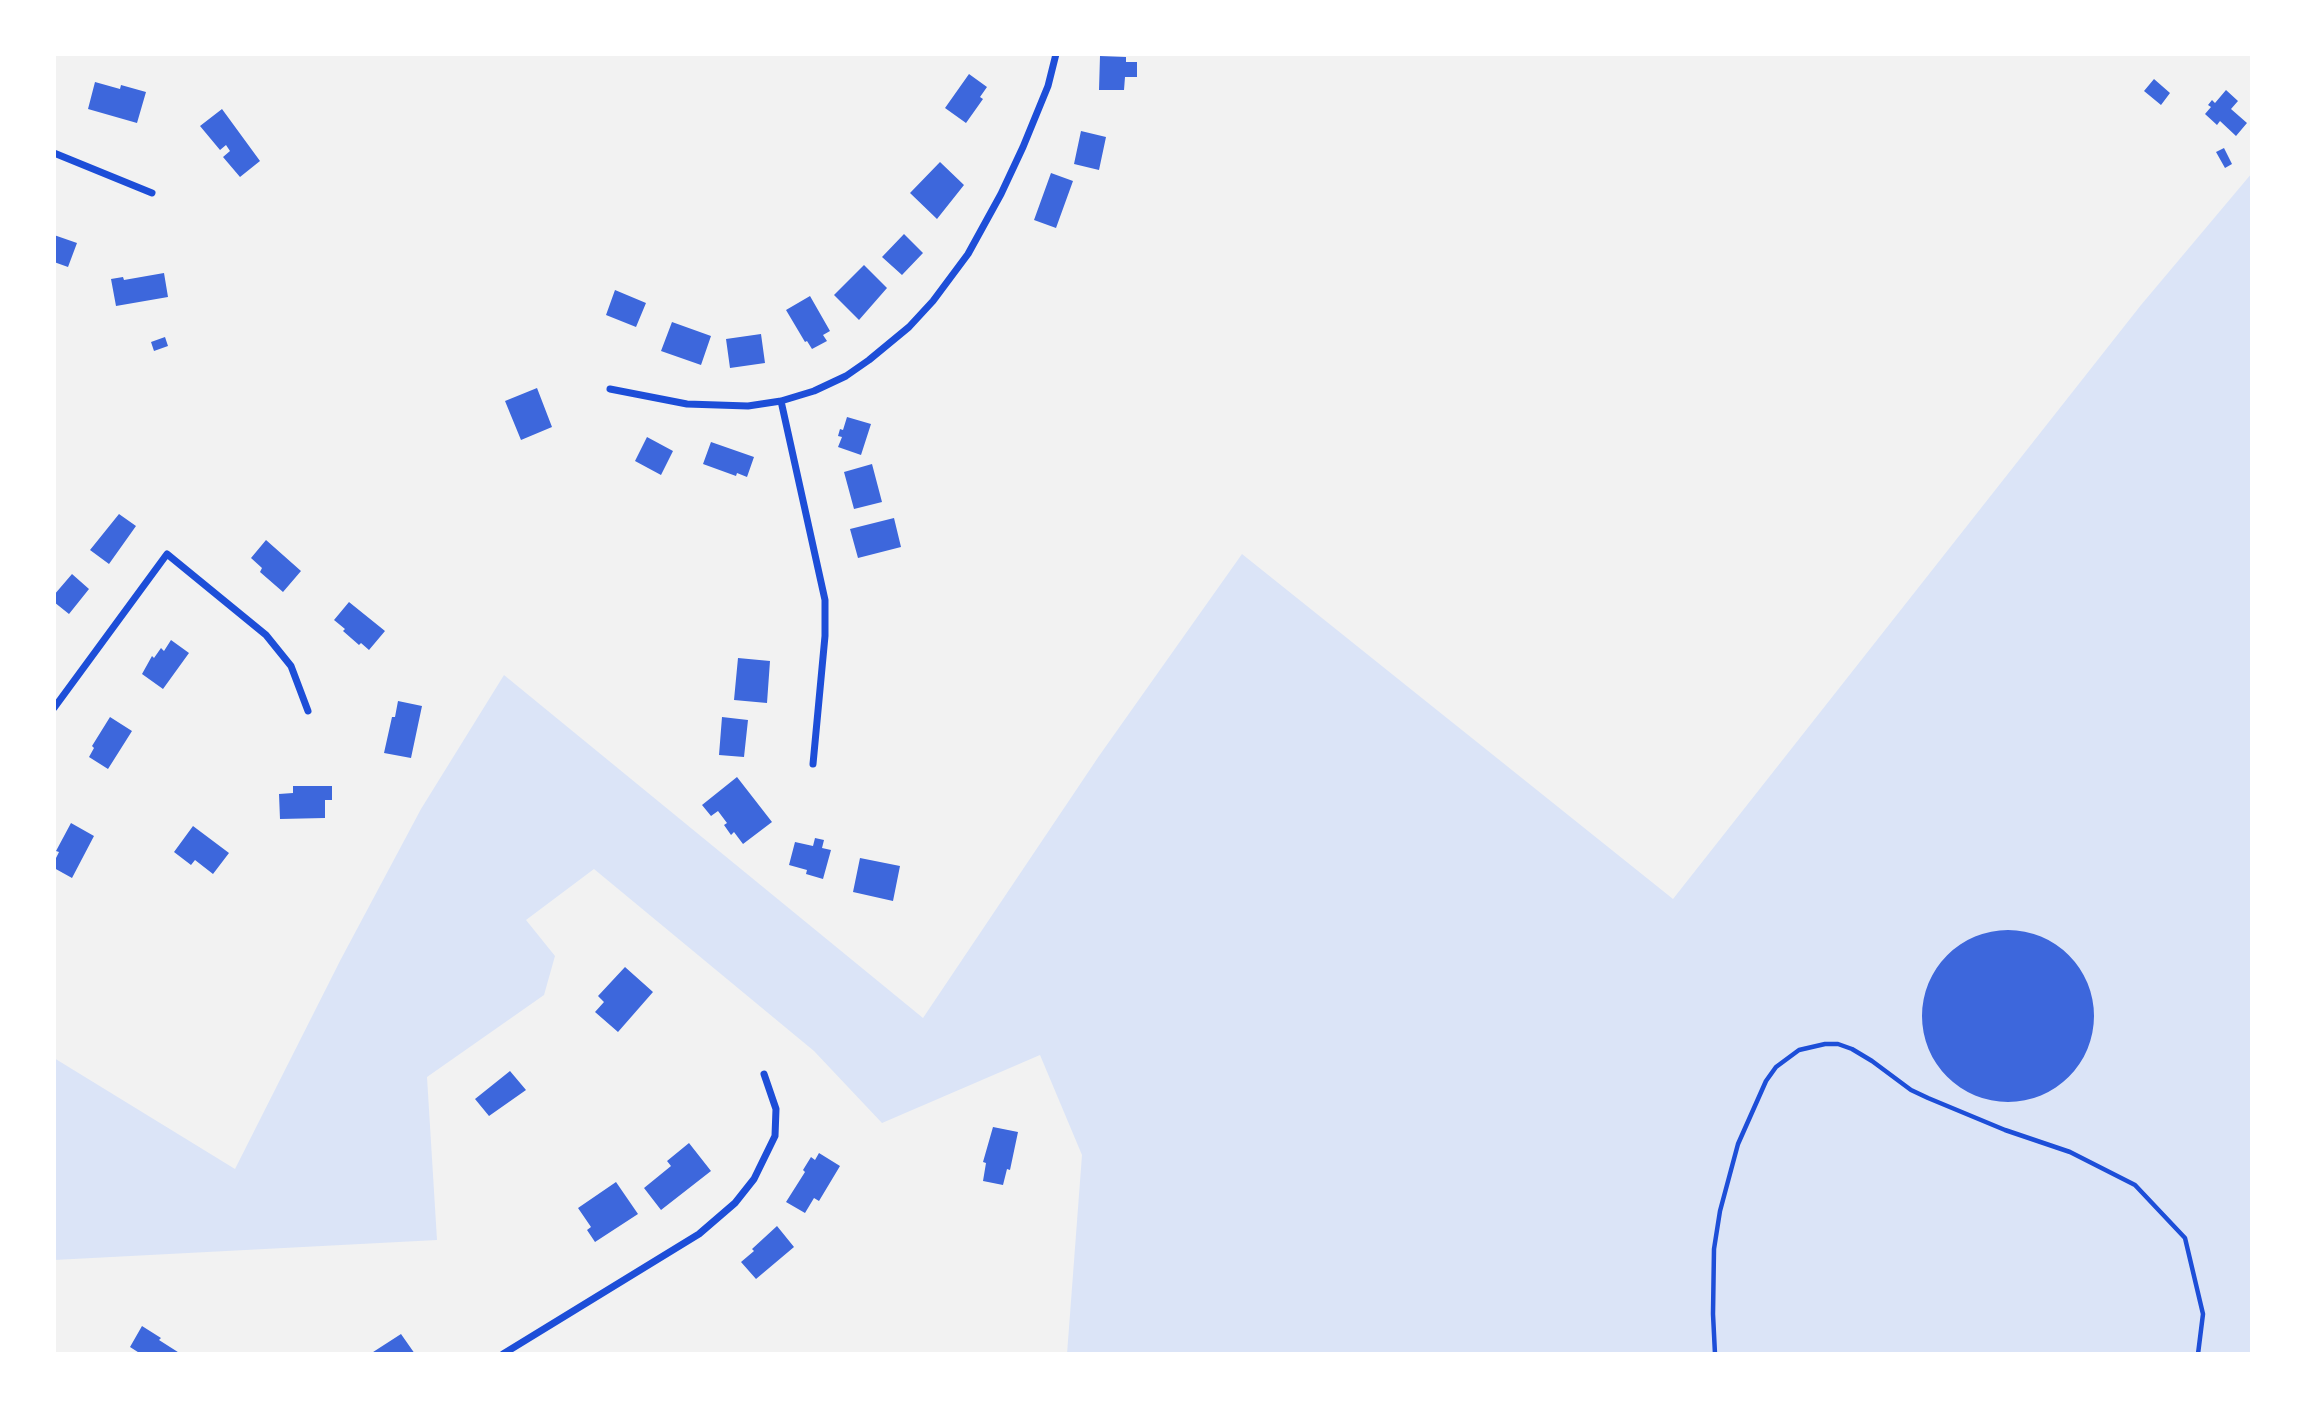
<!DOCTYPE html>
<html>
<head>
<meta charset="utf-8">
<style>
  body { margin:0 }
  #map { position:relative; width:2306px; height:1408px; overflow:hidden; background:#f2f2f2; font-family:"Roboto Serif",serif }
  canvas { display:block }
  .frame { position:absolute; inset:0; border:56px solid #fff; pointer-events:none }
</style>
</head>
<body>
<div id="map">
<canvas width="2306" height="1408"></canvas>
<div class="frame"></div>
</div>
<script>
const g = document.querySelector('canvas').getContext('2d');
g.lineJoin = 'round';
function paint(path, color) { g.fillStyle = color; g.fill(path, 'evenodd'); }
const toPath = rows => new Path2D(rows.map(r => 'M' + r).join(''));
function trace(path, color, width, dash) { g.strokeStyle = color; g.lineWidth = width; g.lineCap = dash ? 'butt' : 'round'; g.setLineDash(dash || []); g.stroke(path); }
paint(toPath([
  [2252,173,2252,1354,1067,1354,1082,1155,1040,1055,882,1123,814,1051,594,869,526,920,555,956,544,995,427,1077,437,1240,54,1260,54,1058,235,1169,341,959,421,809,504,675,923,1018,1099,756,1242,554,1673,899,2141,305]
]), '#dbe4f7');
paint(toPath([
  [1100,56,1126,57,1126,62,1137,62,1137,77,1125,77,1124,90,1099,90],
  [969,74,987,87,980,97,983,99,966,123,945,108],
  [2154,79,2170,93,2161,105,2144,91],
  [95,82,120,89,121,85,146,92,137,123,88,109],
  [2226,90,2238,101,2231,109,2247,123,2236,136,2220,121,2217,125,2205,114,2211,107,2208,105,2212,100,2215,103],
  [222,109,260,161,240,177,223,157,230,151,226,145,220,150,200,126],
  [1081,131,1106,137,1099,170,1074,164],
  [2224,148,2232,164,2225,168,2216,152],
  [940,162,964,185,937,219,910,193],
  [1051,173,1073,181,1056,228,1034,220],
  [904,234,923,253,902,275,882,257],
  [54,235,77,243,68,267,54,262],
  [864,265,887,288,859,320,834,295],
  [164,273,168,297,116,306,111,279,123,277,124,280],
  [615,290,646,303,636,327,606,315],
  [810,296,830,331,823,335,827,341,812,349,807,341,805,342,786,310],
  [672,322,711,336,701,365,661,351],
  [761,334,765,363,730,368,726,339],
  [165,337,168,346,154,351,151,342],
  [537,388,552,427,521,440,505,401],
  [847,417,871,424,861,455,838,447,842,437,838,436,840,429,843,430],
  [647,437,673,451,661,475,635,461],
  [711,442,754,457,747,477,737,473,736,476,703,464],
  [872,464,882,502,854,509,844,472],
  [119,514,136,526,109,564,90,550],
  [894,518,901,547,858,558,850,529],
  [266,540,301,571,283,592,260,572,262,568,251,558],
  [72,574,89,589,69,614,54,602,54,595],
  [349,602,385,631,369,650,361,643,359,645,343,631,345,629,334,620],
  [171,640,189,653,163,689,142,674,152,656,154,658,161,648,164,651],
  [738,658,770,661,767,703,734,700],
  [398,701,422,706,411,758,384,753,392,717,395,717],
  [110,717,132,731,108,769,89,757,94,748,92,746],
  [722,717,748,720,744,757,719,755],
  [737,777,772,822,743,844,734,832,731,835,724,825,727,823,718,811,711,816,702,805],
  [293,786,332,786,332,800,325,800,325,818,280,819,279,794,293,793],
  [71,823,94,836,72,878,54,868,54,862,59,852,56,851],
  [193,826,229,853,213,874,195,860,191,865,174,852],
  [815,838,824,840,822,848,831,850,823,879,806,874,807,870,789,865,795,842,813,846],
  [860,858,900,866,893,901,853,892],
  '1922 1016a86 86 0 1 1 172 0a86 86 0 1 1-172 0Z',
  [625,967,653,992,618,1032,595,1012,604,1002,598,996],
  [510,1071,526,1090,489,1116,475,1099],
  [993,1127,1018,1132,1010,1170,1007,1169,1003,1185,983,1181,986,1163,983,1162],
  [689,1143,711,1171,661,1210,644,1188,671,1166,667,1161],
  [819,1153,840,1166,819,1201,814,1198,805,1213,786,1202,805,1172,803,1170,811,1157,815,1160],
  [616,1182,638,1214,595,1242,587,1230,591,1227,578,1208],
  [777,1226,794,1247,756,1279,741,1262,754,1251,752,1249],
  [142,1326,161,1338,159,1340,181,1354,141,1354,130,1347],
  [401,1334,415,1354,370,1354]
]), '#3d67dc');
trace(toPath([
  [1715,1354,1713,1314,1714,1249,1720,1211,1738,1144,1766,1081,1776,1067,1799,1050,1825,1044,1838,1044,1852,1049,1872,1061,1911,1090,1928,1098,2005,1130,2070,1152,2135,1185,2185,1238,2203,1314,2198,1354]
]), '#1d4ed8', 4.5);
trace(toPath([
  [54,153,152,193],
  [610,389,687,404,748,406,781,401,814,391,846,376,869,360,909,327,933,301,968,254,1001,194,1023,147,1048,86,1056,54],
  [781,401,825,600,825,636,813,764],
  [54,708,167,554,266,635,291,666,308,711],
  [503,1354,699,1234,735,1203,754,1179,775,1136,776,1109,764,1074]
]), '#1d4ed8', 7);
</script>
</body>
</html>
